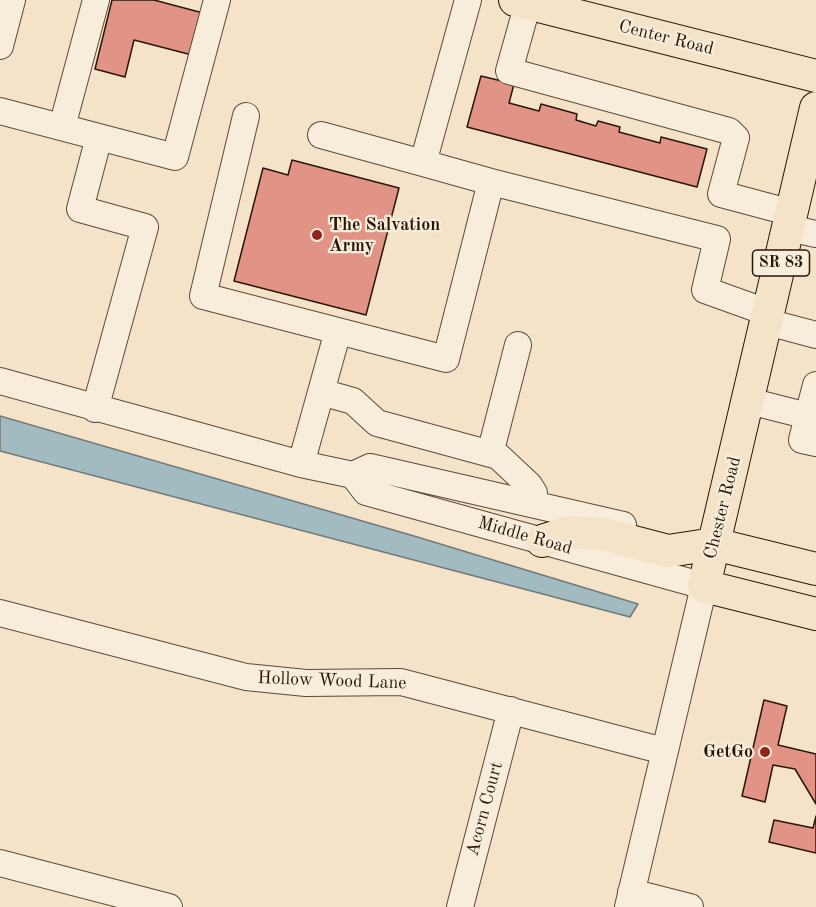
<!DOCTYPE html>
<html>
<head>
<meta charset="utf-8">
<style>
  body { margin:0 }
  canvas { display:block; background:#f4e3c8 }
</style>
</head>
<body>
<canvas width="816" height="907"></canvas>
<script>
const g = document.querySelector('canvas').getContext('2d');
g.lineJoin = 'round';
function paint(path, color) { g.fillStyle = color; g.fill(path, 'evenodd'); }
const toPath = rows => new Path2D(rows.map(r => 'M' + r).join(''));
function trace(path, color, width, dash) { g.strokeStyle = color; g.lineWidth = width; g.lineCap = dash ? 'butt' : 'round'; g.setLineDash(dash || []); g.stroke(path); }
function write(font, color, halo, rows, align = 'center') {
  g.font = font + ' "Old Standard TT",serif'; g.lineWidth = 4.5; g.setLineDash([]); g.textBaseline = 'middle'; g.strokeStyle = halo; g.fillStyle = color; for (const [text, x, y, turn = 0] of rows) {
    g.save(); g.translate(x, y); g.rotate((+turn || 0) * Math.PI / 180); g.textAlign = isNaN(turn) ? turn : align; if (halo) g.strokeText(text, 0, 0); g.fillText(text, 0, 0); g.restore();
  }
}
const water = toPath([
  [0,416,414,536,638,604,630,617,0,451,0,416]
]);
paint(water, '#a2bbc1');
trace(water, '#727977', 1.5);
const building = toPath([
  [112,0,154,0,203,13,192,55,134,40,125,77,95,69,112,0],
  [481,76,514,84,509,103,539,111,541,104,577,114,576,120,596,126,598,121,620,127,619,132,660,143,661,137,707,149,697,187,467,127,481,76],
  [292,160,399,188,366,315,234,281,263,168,288,175,292,160],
  [764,700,787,706,778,745,816,754,816,804,795,769,773,765,765,802,742,796,764,700],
  [816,816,816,853,769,842,774,820,813,828,816,816]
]);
paint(building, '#e19385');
trace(building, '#2a1609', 1.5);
const minor = toPath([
  [528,3,509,71,729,131,736,138,721,194,792,213],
  [0,46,12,0],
  [0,111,175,157,217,0],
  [246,116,203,296,338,331,301,464],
  [62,127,96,0],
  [321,135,423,163],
  [491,182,717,239,705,290,769,313],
  [789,228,816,234],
  [767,322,816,335],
  [338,331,446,359,491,182,423,163,468,0],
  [0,381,301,464,353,475],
  [321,392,353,401,377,423,498,456,529,485,534,493,533,504],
  [749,401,808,416,816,385],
  [95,409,145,227,80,209,99,137],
  [808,416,802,440,816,443],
  [490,454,518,345],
  [623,525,370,467,353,475,366,492,704,586,628,907],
  [0,613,246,677,306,683,401,682,664,751],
  [0,863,169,907],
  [631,892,690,907],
  [460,907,511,710]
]);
const major = toPath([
  [515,0,816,76],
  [816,108,704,586,816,614],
  [542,541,570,532,603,534,668,551,714,544,816,569]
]);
trace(minor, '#5c4939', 28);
trace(major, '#2a1609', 34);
trace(minor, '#f8eddb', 26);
trace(major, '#f4e3c8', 32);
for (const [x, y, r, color] of [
  [317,235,6,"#8f2418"],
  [765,752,6,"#8f2418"]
]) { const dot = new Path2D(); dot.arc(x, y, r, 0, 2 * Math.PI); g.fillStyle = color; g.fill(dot); trace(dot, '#f8eddb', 2); }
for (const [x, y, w] of [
  [781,263,57]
]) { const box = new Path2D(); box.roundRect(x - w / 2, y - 13, w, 26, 4.5); g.fillStyle = '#f8eddb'; g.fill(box); trace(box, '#2a1609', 1.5); }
write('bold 16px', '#2a1609', null, [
  ["SR 83",781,263]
]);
write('18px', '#2a1609', '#f8eddb', [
  ["Center Road",666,38,14],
  ["Chester Road",723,508,-76],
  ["Middle Road",525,536,16],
  ["Hollow Wood Lane",332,681,2],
  ["Acorn Court",485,809,-75]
]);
write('bold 18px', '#2a1609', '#f8eddb', [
  ["The Salvation",329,225],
  ["Army",329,246],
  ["GetGo",753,752,"right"]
], 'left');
</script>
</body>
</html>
